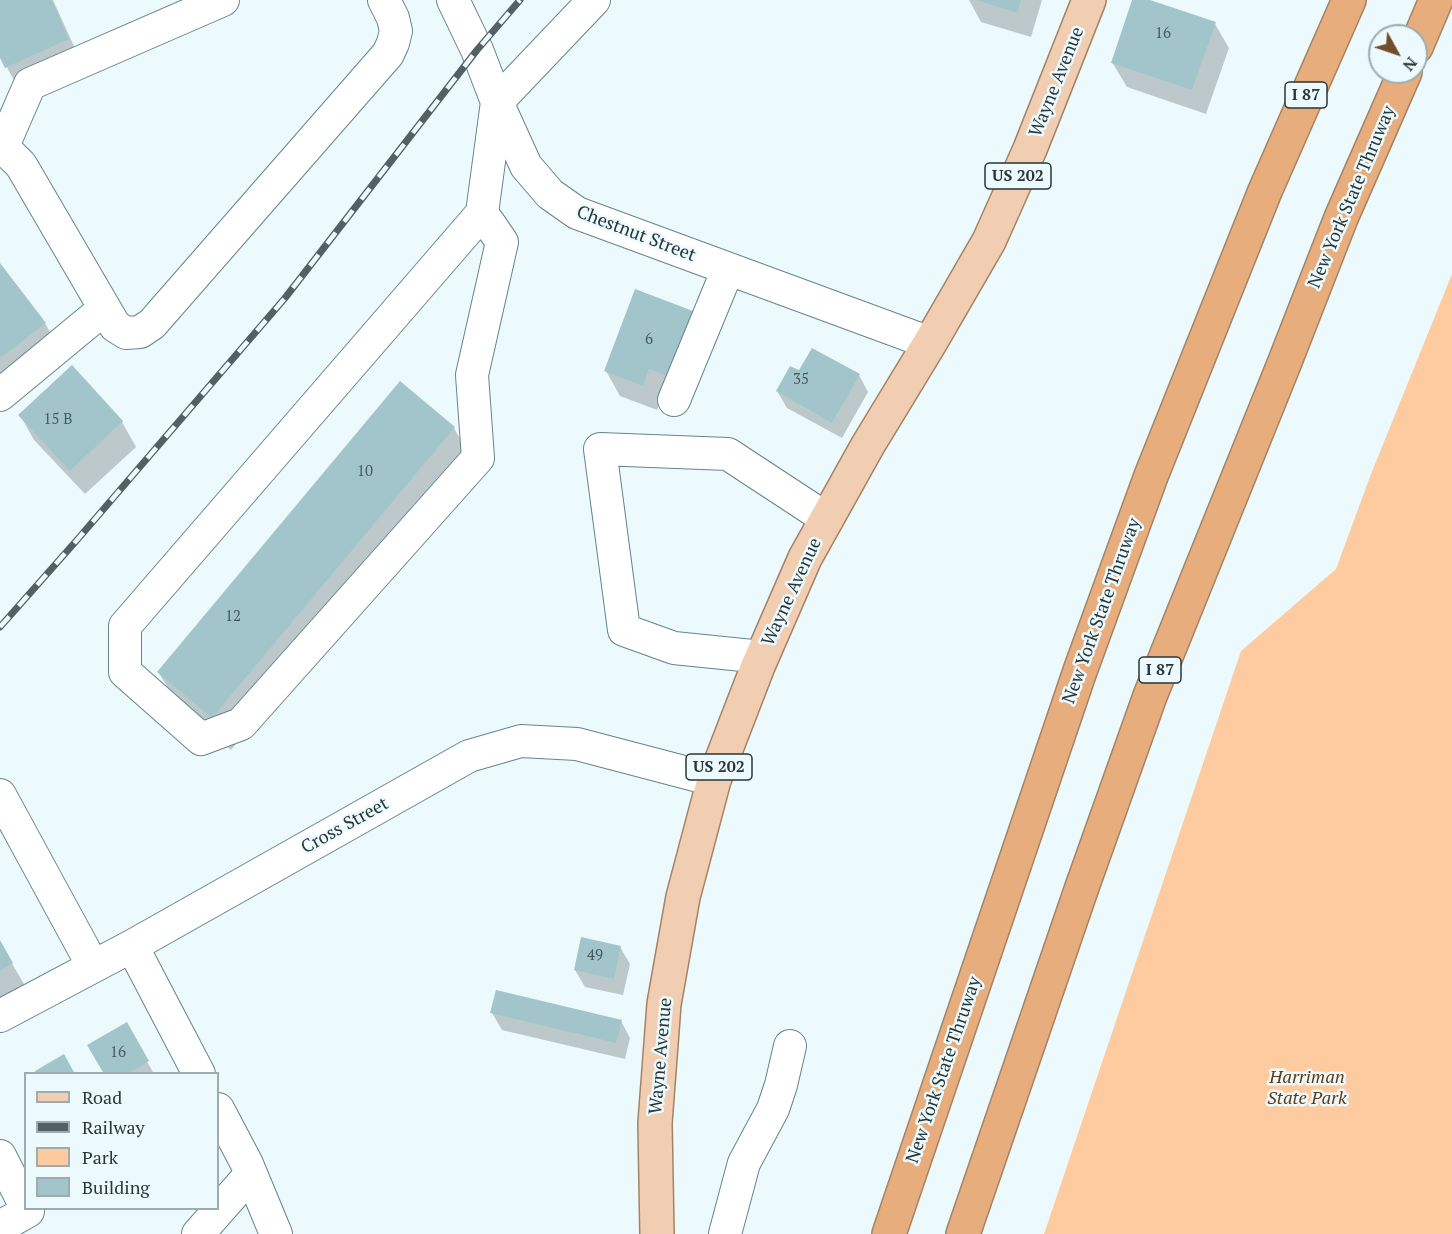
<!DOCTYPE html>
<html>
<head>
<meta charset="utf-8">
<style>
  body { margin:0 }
  #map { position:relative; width:1452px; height:1234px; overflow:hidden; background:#ecfafd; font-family:"PT Serif",serif }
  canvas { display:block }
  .legend { position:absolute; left:24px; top:1072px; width:195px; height:138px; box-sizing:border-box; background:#ecfafd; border:2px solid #9eacaf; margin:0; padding:8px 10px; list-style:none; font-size:18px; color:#283639 }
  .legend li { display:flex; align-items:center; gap:12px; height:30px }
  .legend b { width:30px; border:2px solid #9eacaf }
  .north { position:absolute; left:1368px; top:24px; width:60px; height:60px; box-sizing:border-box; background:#ecfafd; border:2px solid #9eacaf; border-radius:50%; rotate:130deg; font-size:16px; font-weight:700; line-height:24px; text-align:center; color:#283639 }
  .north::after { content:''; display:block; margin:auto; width:21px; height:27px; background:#744d2b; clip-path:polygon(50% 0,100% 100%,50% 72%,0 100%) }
</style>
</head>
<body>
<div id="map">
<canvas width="1452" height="1234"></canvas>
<ul class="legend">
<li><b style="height:8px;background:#f1ceb1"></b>Road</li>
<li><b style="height:8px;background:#536164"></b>Railway</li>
<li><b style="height:16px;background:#fecba1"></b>Park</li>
<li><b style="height:16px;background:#a2c5cc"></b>Building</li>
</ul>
<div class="north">N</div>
</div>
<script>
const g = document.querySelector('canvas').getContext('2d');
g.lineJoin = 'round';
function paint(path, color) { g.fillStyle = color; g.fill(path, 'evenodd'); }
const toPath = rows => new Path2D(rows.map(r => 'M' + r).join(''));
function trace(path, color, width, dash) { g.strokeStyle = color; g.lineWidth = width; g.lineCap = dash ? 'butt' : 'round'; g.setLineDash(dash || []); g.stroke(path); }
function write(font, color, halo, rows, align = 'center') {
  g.font = font + ' "PT Serif",serif'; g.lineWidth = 5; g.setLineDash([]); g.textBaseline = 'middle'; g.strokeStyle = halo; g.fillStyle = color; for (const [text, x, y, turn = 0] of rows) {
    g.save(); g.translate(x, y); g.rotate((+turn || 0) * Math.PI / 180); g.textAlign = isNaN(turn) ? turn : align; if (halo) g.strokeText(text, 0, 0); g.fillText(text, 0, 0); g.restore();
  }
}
paint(toPath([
  [1452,274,1452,1234,1044,1234,1241,651,1336,569,1371,474]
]), '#fecba1');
paint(toPath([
  [0,0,53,0,82,64,20,92,0,54],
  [969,0,1042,0,1031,37,981,22],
  [1134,0,1145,0,1215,24,1229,48,1206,114,1127,87,1112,62],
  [0,266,45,323,63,356,0,405],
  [692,312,706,337,664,393,657,410,620,396,606,371],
  [72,368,122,422,136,447,85,494,34,440,20,415],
  [799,372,859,375,868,392,842,438,787,408,777,391],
  [454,428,472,460,231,750,178,705,159,673],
  [0,943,31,996,0,1014],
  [620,947,630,964,623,995,585,987,575,970],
  [492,1013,621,1021,630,1038,625,1059,502,1030],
  [126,1024,154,1074,106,1074]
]), '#0003');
paint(toPath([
  [0,0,52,0,69,39,5,68,0,58],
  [976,0,1021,0,1017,13],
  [1132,0,1150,0,1216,22,1192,90,1111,63],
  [0,263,46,323,0,358],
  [635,289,693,311,668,376,649,369,643,386,604,371],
  [812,348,860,374,832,423,776,391,790,366,799,370],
  [72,365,123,421,70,471,18,415],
  [400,381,455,427,212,718,157,672],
  [581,937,621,946,614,979,574,970],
  [0,940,13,963,0,971],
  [496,990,622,1020,616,1043,490,1013],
  [127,1022,149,1061,127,1074,104,1074,87,1045],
  [64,1054,75,1074,36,1074,35,1071]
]), '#a2c5cc');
const minor = toPath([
  [453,0,477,50,497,102,526,166,550,194,577,213,930,343],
  [497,102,594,0],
  [0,144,21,165,115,326,126,333,140,332,152,324,388,54,393,43,396,31,393,18,384,0],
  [3,146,30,84,223,0],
  [482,213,502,242,472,375,478,458,241,724,201,739,125,672,125,626,482,213,497,102],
  [0,395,104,309],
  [674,400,728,269],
  [762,657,674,648,624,630,600,449,728,454,827,519],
  [0,795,93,966],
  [132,946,199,1074],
  [0,1016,132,946,469,756,521,741,577,744,714,780],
  [218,1109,247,1164,276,1234],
  [0,1156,26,1207],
  [0,1227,28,1211,26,1208],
  [198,1234,250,1175],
  [725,1234,744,1163,773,1109,781,1085,790,1046]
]);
const major = toPath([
  [657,1234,655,1123,664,1004,683,897,714,780,758,666,805,558,868,445,930,343,989,241,1030,149,1089,0]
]);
const highway = toPath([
  [1416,47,1436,0],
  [889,1234,1080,671,1151,476,1265,191,1349,0],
  [963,1234,1081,890,1150,696,1284,364,1341,218,1405,72]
]);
trace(minor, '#64858b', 34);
trace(major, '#a48365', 36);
trace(highway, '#a48365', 36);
trace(minor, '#fff', 32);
trace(major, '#f1ceb1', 33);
trace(highway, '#e7ad7d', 33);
const rail = toPath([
  [0,627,77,540,285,298,477,50,520,0]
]);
trace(rail, '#536164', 7);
trace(rail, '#ecfafd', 4.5, [14]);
write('15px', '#465a5e', null, [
  ["16",1163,34],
  ["6",649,340],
  ["35",801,380],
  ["15 B",58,420],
  ["10",365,472],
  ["12",233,617],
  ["49",595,956],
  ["16",118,1053]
]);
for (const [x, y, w] of [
  [1306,95,42],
  [1018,176,66],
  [1160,670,42],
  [719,767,66]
]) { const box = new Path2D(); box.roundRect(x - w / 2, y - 13, w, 26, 4.5); g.fillStyle = '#ecfafd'; g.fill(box); trace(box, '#283639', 1.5); }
write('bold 16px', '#283639', null, [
  ["I 87",1306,95],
  ["US 202",1018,176],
  ["I 87",1160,670],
  ["US 202",719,767]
]);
write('18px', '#283639', '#ecfafd', [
  ["Wayne Avenue",1057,82,-68],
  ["New York State Thruway",1352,197,-67],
  ["Chestnut Street",636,234,21],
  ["Wayne Avenue",792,592,-65],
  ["New York State Thruway",1102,611,-70],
  ["Cross Street",345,826,-29],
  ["Wayne Avenue",661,1056,-85],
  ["New York State Thruway",944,1070,-71]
]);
write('italic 18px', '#613a15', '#ecfafd', [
  ["Harriman",1307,1078],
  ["State Park",1307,1099]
]);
</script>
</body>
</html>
